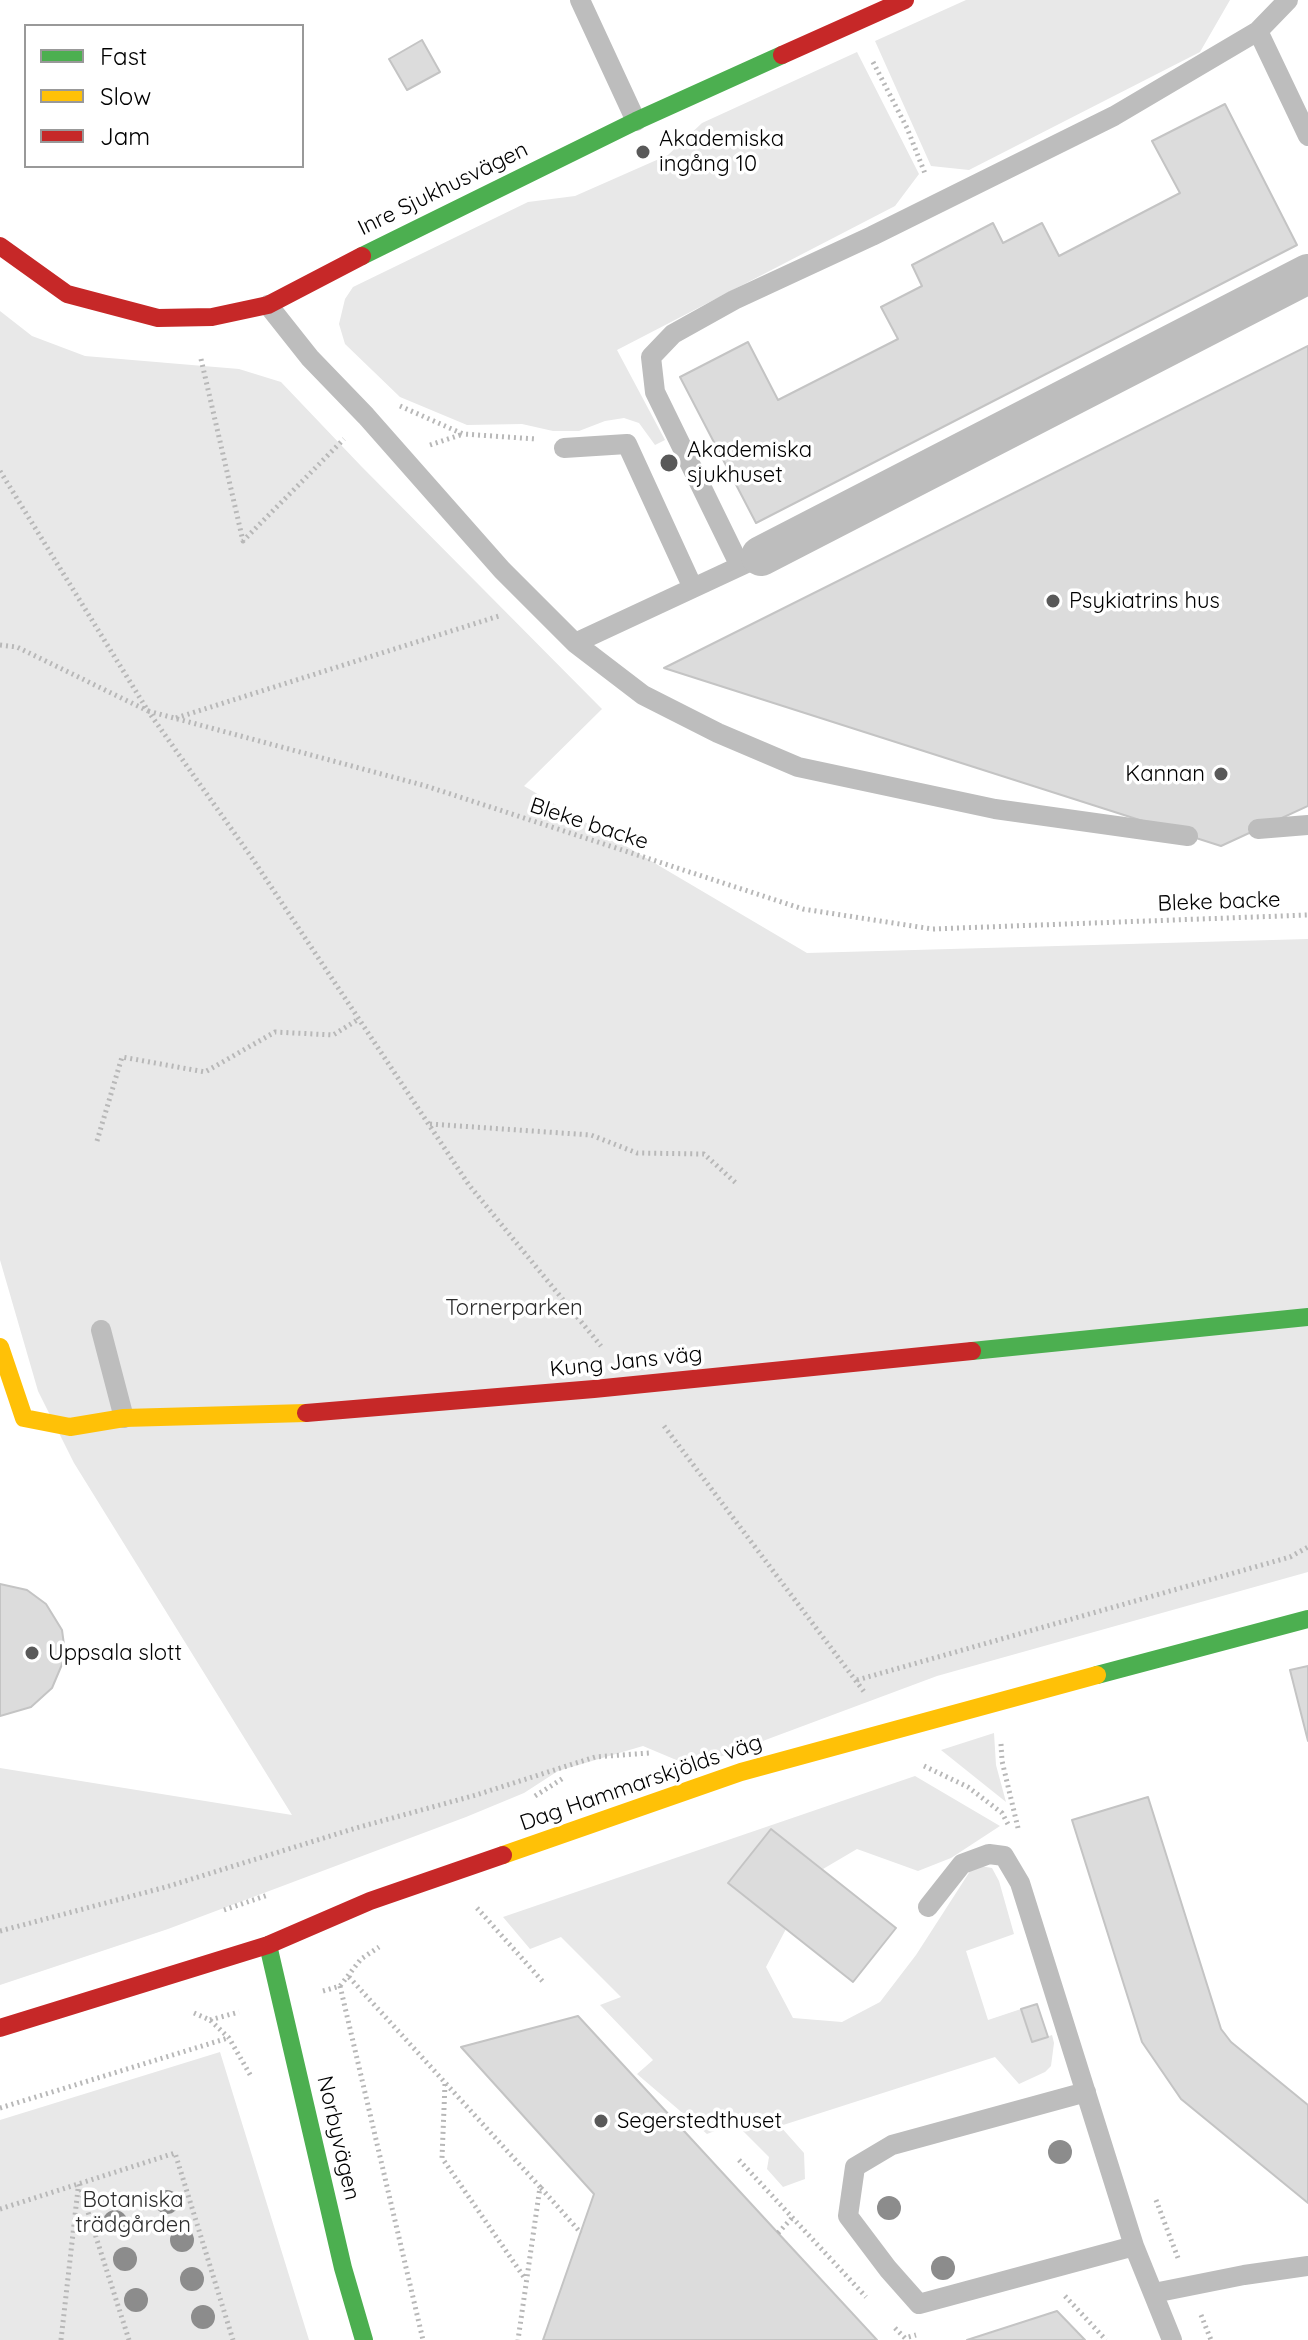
<!DOCTYPE html>
<html>
<head>
<meta charset="utf-8">
<style>
  body { margin:0 }
  #map { position:relative; width:1308px; height:2340px; overflow:hidden; background:#fff; font-family:Quicksand,sans-serif }
  canvas { display:block }
  .legend { position:absolute; left:24px; top:24px; width:280px; height:144px; box-sizing:border-box; background:#fff; border:2px solid #999; margin:0; padding:10px 14px; list-style:none; font-size:24px; color:#000 }
  .legend li { display:flex; align-items:center; gap:16px; height:40px }
  .legend b { width:40px; border:2px solid #999 }
</style>
</head>
<body>
<div id="map">
<canvas width="1308" height="2340"></canvas>
<ul class="legend">
<li><b style="height:10px;background:#4caf50"></b>Fast</li>
<li><b style="height:10px;background:#ffc107"></b>Slow</li>
<li><b style="height:10px;background:#c62828"></b>Jam</li>
</ul>
</div>
<script>
const g = document.querySelector('canvas').getContext('2d');
g.lineJoin = 'round';
function paint(path, color) { g.fillStyle = color; g.fill(path, 'evenodd'); }
const toPath = rows => new Path2D(rows.map(r => 'M' + r).join(''));
function trace(path, color, width, dash) { g.strokeStyle = color; g.lineWidth = width; g.lineCap = dash ? 'butt' : 'round'; g.setLineDash(dash || []); g.stroke(path); }
function write(font, color, halo, rows, align = 'center') {
  g.font = font + ' Quicksand,sans-serif'; g.lineWidth = 7; g.setLineDash([]); g.textBaseline = 'middle'; g.strokeStyle = halo; g.fillStyle = color; for (const [text, x, y, turn = 0] of rows) {
    g.save(); g.translate(x, y); g.rotate((+turn || 0) * Math.PI / 180); g.textAlign = isNaN(turn) ? turn : align; if (halo) g.strokeText(text, 0, 0); g.fillText(text, 0, 0); g.restore();
  }
}
paint(toPath([
  [966,0,1230,0,1200,52,969,170,931,166,875,41],
  [857,52,919,174,895,206,617,350,665,440,655,445,639,423,624,418,605,421,579,431,553,431,522,424,467,425,400,397,345,344,339,324,345,299,353,287,528,202,575,196,668,155,702,123],
  [0,311,32,336,85,356,239,369,281,382,361,466,602,709,524,786,807,953,1308,939,1308,1572,937,1676,693,1767,643,1746,558,1771,524,1793,466,1817,168,1929,0,1985,0,1768,292,1815,74,1463,38,1391,0,1260],
  [994,1733,996,1765,1006,1802,941,1750],
  [915,1776,1000,1826,951,1858,918,1871,857,1849,823,1869,771,1829,786,1929,766,1967,793,2018,842,2022,880,2002,916,1955,974,1865,992,1868,999,1881,1014,1934,966,1951,988,2020,1021,2009,1032,2042,1052,2035,1054,2043,1051,2066,1045,2072,1019,2084,995,2057,780,2126,804,2153,805,2179,783,2187,767,2169,769,2157,735,2123,707,2134,637,2074,653,2060,600,2005,621,1997,561,1937,530,1949,503,1917],
  [220,2052,309,2340,0,2340,0,2120]
]), '#e8e8e8');
const building = toPath([
  [422,40,440,72,407,90,389,59,422,40],
  [1225,104,1297,245,756,523,680,377,748,342,778,400,898,339,881,307,922,286,912,265,993,223,1003,243,1042,223,1059,256,1180,193,1152,141,1225,104],
  [1308,346,1308,806,1221,846,664,668,1308,346],
  [0,1584,27,1590,46,1604,62,1630,64,1645,63,1662,52,1688,31,1707,0,1716,0,1584],
  [1308,1666,1308,1741,1290,1670,1308,1666],
  [1148,1797,1221,2029,1231,2042,1308,2105,1308,2203,1181,2099,1142,2042,1072,1820,1148,1797],
  [771,1829,896,1928,853,1982,728,1883,771,1829],
  [1037,2004,1048,2037,1032,2042,1021,2009,1037,2004],
  [578,2016,778,2233,877,2340,543,2340,594,2194,461,2047,578,2016],
  [1057,2311,1085,2340,967,2340,1057,2311]
]);
paint(building, '#dcdcdc');
trace(building, '#c4c4c4', 2);
trace(toPath([
  [873,62,907,128,926,176],
  [201,359,243,541,344,439],
  [400,406,463,434,536,439],
  [430,445,463,434],
  [0,471,148,711,426,786,803,909,932,929,1308,915],
  [0,645,17,647,148,711,252,858,469,1185,601,1346],
  [176,718,502,615],
  [430,1124,591,1135,637,1153,704,1154,737,1184],
  [97,1141,122,1057,205,1072,275,1032,333,1035,359,1019],
  [664,1426,865,1693],
  [857,1680,1290,1557,1308,1547],
  [1001,1744,1002,1761,1018,1828],
  [924,1766,968,1787,1002,1813,1009,1826],
  [535,1796,565,1777],
  [477,1908,545,1984],
  [224,1910,268,1895],
  [0,1931,166,1887,356,1828,476,1795,595,1757,649,1753],
  [349,1977,540,2187,518,2340],
  [340,1986,423,2340],
  [323,1991,340,1986,361,1959,379,1947],
  [194,2013,210,2020,229,2038,252,2078],
  [210,2020,239,2012],
  [445,2084,442,2158,526,2280],
  [0,2108,228,2038],
  [739,2160,866,2297],
  [79,2184,129,2340],
  [541,2188,581,2233],
  [1156,2200,1178,2258],
  [0,2209,175,2153,233,2340],
  [778,2233,792,2218],
  [1065,2296,1106,2340],
  [1201,2315,1211,2340],
  [895,2328,905,2338,916,2335],
  [61,2340,78,2189]
]), '#b8b8b8', 5, [2, 4]);
trace(toPath([
  [580,0,636,121],
  [1258,31,1308,136],
  [268,305,310,358,366,416,502,570,575,643,643,695,718,733,798,767,995,809,1188,836],
  [564,448,627,444,693,588],
  [740,566,655,392,651,357,673,334,734,300,872,236,1114,116,1258,31,1288,0],
  [575,643,749,562],
  [1258,829,1308,825],
  [101,1330,124,1418],
  [928,1907,962,1864,989,1854,1004,1856,1020,1883,1134,2246,1172,2340],
  [1086,2092,892,2145,855,2167,848,2216,888,2269,919,2304,1134,2246],
  [1154,2293,1244,2275,1308,2266]
]), '#bdbdbd', 20);
trace(toPath([
  [761,556,1308,274]
]), '#bdbdbd', 40);
trace(toPath([
  [362,256,636,121,782,55],
  [972,1351,1308,1317],
  [1097,1675,1308,1619],
  [268,1945,343,2268,364,2340]
]), '#4caf50', 18);
trace(toPath([
  [0,1347,24,1418,70,1427,124,1418,306,1413],
  [503,1855,741,1772,1097,1675]
]), '#ffc107', 18);
trace(toPath([
  [782,55,905,0],
  [0,246,67,294,158,318,212,317,268,305,362,256],
  [306,1413,594,1389,972,1351],
  [0,2028,268,1945,370,1901,503,1855]
]), '#c62828', 18);
g.fillStyle = '#8c8c8c';
for (const [x, y] of [
  [1060,2152],
  [167,2202],
  [889,2208],
  [115,2222],
  [182,2240],
  [125,2259],
  [943,2268],
  [192,2279],
  [136,2300],
  [203,2317]
]) { g.beginPath(); g.arc(x, y, 12, 0, 2 * Math.PI); g.fill(); }
for (const [x, y, r, color] of [
  [643,152,8,"#595959"],
  [669,463,10,"#595959"],
  [1053,601,8,"#595959"],
  [1221,774,8,"#595959"],
  [32,1653,8,"#595959"],
  [601,2121,8,"#595959"]
]) { const dot = new Path2D(); dot.arc(x, y, r, 0, 2 * Math.PI); g.fillStyle = color; g.fill(dot); trace(dot, '#fff', 3); }
write('22px', '#000', '#fff', [
  ["Akademiska",659,139],
  ["ingång 10",659,164],
  ["Akademiska",687,450],
  ["sjukhuset",687,475],
  ["Psykiatrins hus",1069,601],
  ["Kannan",1205,774,"right"],
  ["Uppsala slott",48,1653],
  ["Segerstedthuset",617,2121]
], 'left');
write('22px', '#000', '#fff', [
  ["Inre Sjukhusvägen",443,189,-26],
  ["Bleke backe",589,824,18],
  ["Bleke backe",1219,902,-2],
  ["Kung Jans väg",626,1362,-6],
  ["Dag Hammarskjölds väg",641,1783,-19],
  ["Norbyvägen",338,2138,77]
]);
write('22px', '#2d2d2d', '#fff', [
  ["Tornerparken",514,1308],
  ["Botaniska",133,2200],
  ["trädgården",133,2225]
]);
</script>
</body>
</html>
